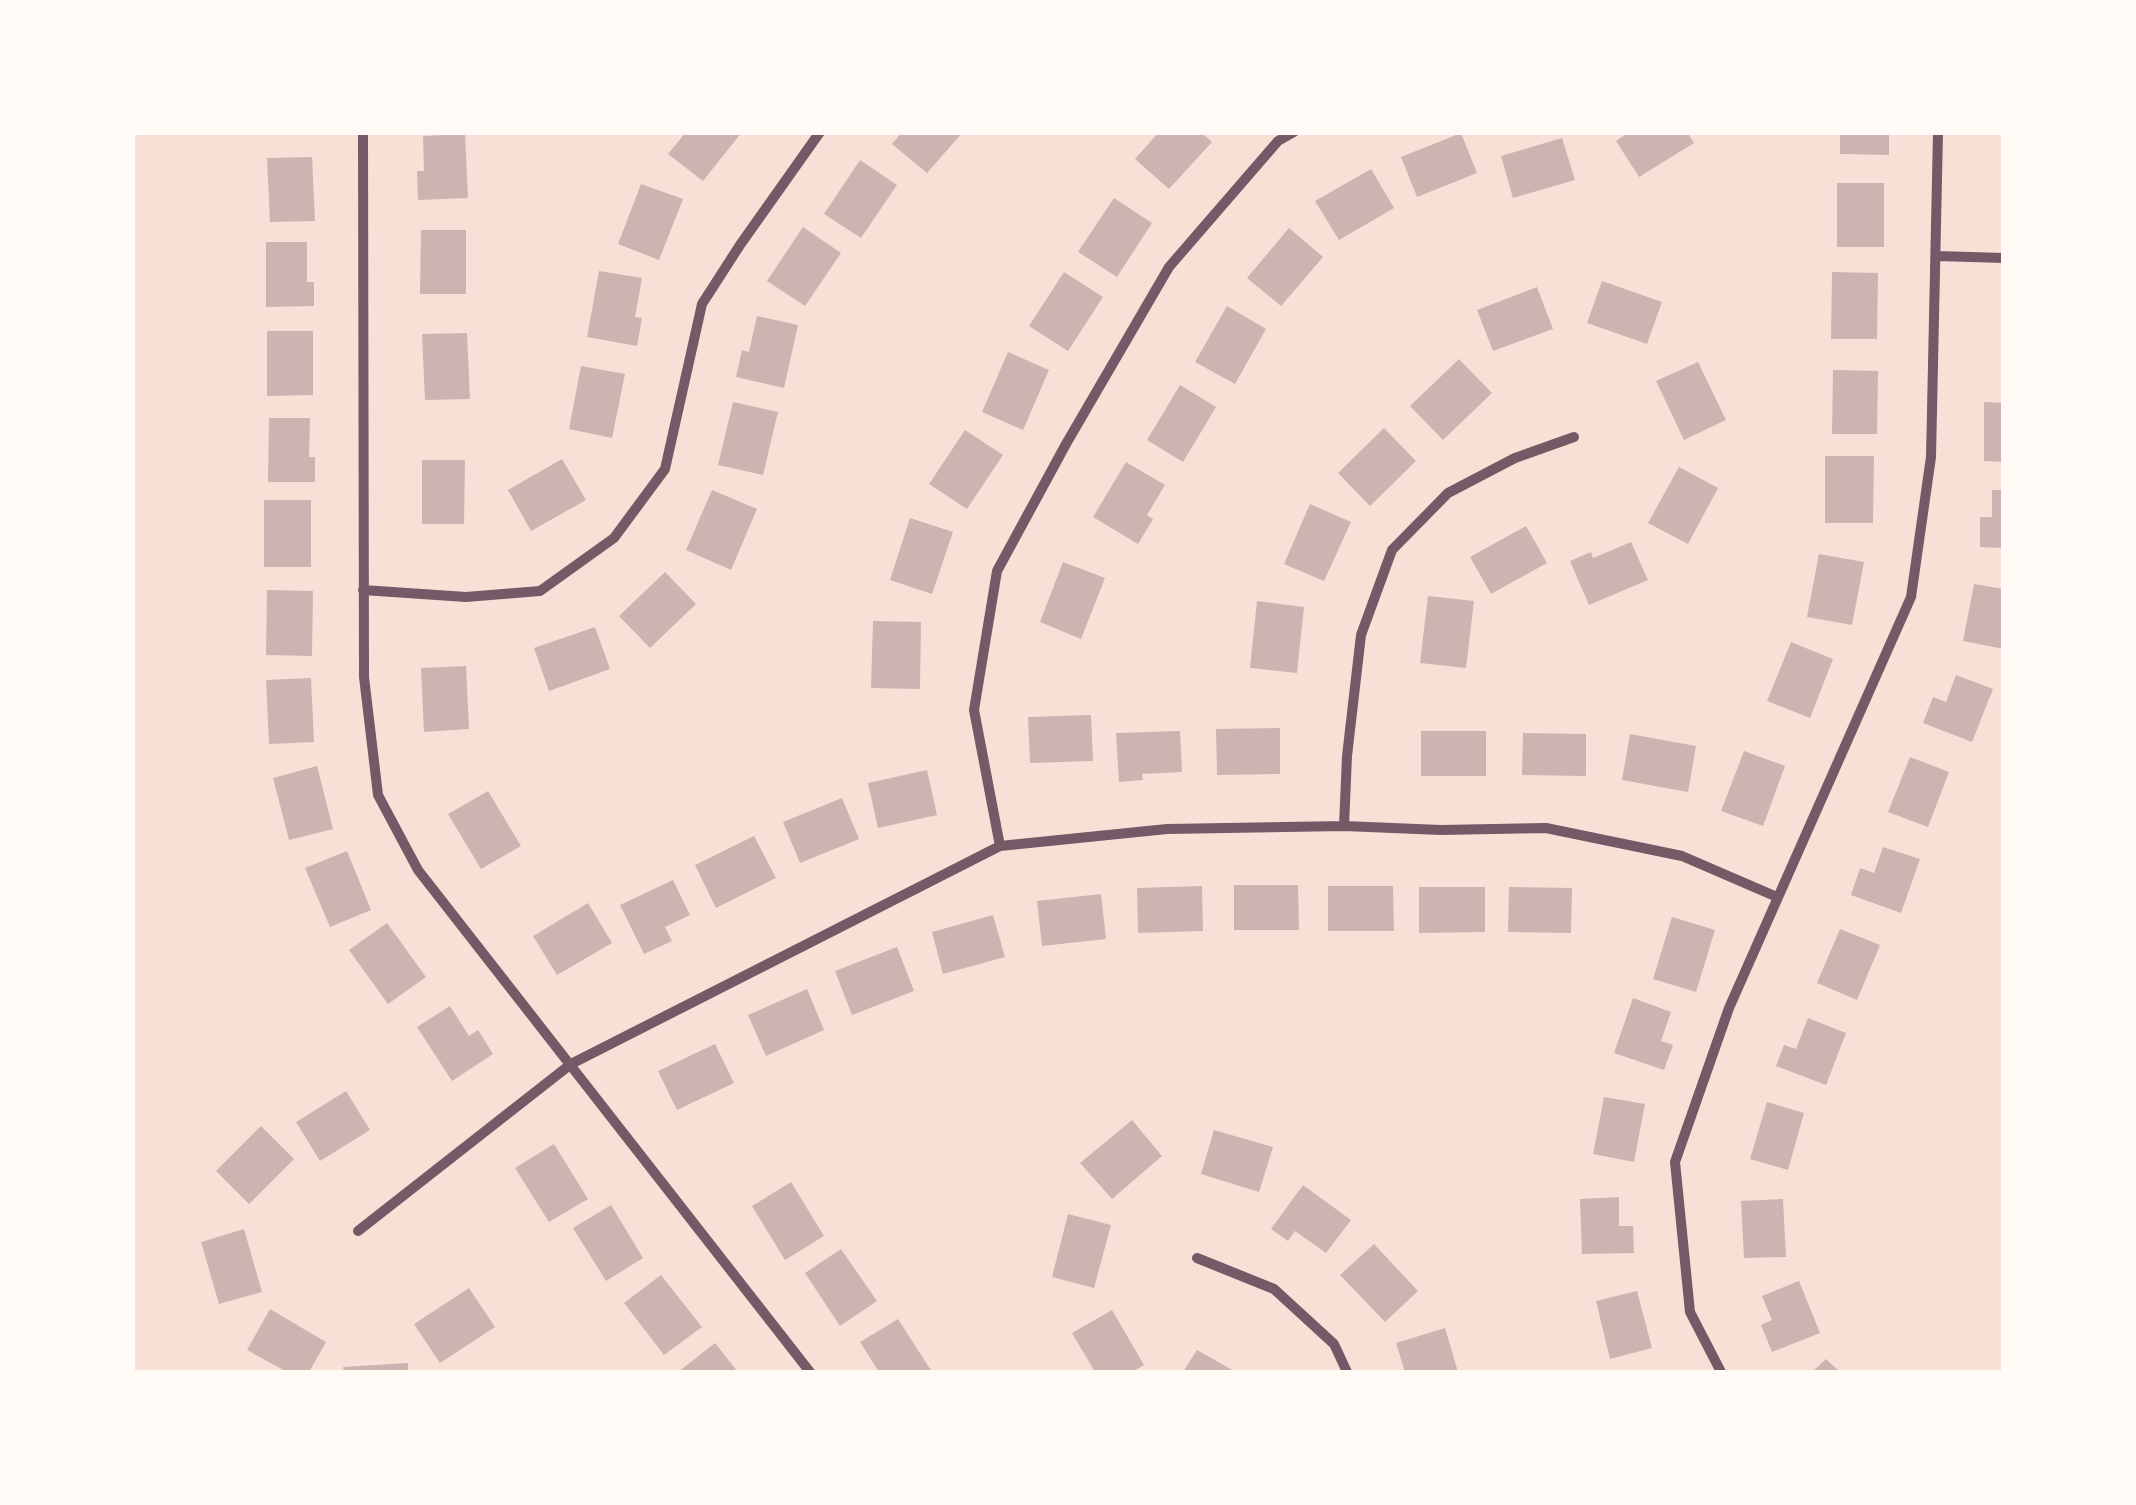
<!DOCTYPE html>
<html>
<head>
<meta charset="utf-8">
<style>
  body { margin:0 }
  #map { position:relative; width:2136px; height:1505px; overflow:hidden; background:#f7e1d7; font-family:"Alegreya Sans",sans-serif }
  canvas { display:block }
  .frame { position:absolute; inset:0; border:135px solid #fffaf5; pointer-events:none }
</style>
</head>
<body>
<div id="map">
<canvas width="2136" height="1505"></canvas>
<div class="frame"></div>
</div>
<script>
const g = document.querySelector('canvas').getContext('2d');
g.lineJoin = 'round';
function paint(path, color) { g.fillStyle = color; g.fill(path, 'evenodd'); }
const toPath = rows => new Path2D(rows.map(r => 'M' + r).join(''));
function trace(path, color, width, dash) { g.strokeStyle = color; g.lineWidth = width; g.lineCap = dash ? 'butt' : 'round'; g.setLineDash(dash || []); g.stroke(path); }
paint(toPath([
  [686,132,742,132,703,181,668,154],
  [902,132,963,132,927,173,892,144],
  [1159,132,1201,132,1212,142,1169,189,1135,159],
  [1629,132,1687,132,1694,143,1639,177,1616,141],
  [1840,132,1889,132,1889,155,1840,154],
  [1461,133,1477,173,1417,197,1401,157],
  [465,134,468,198,418,200,417,171,424,171,423,136],
  [1562,138,1575,180,1513,198,1501,156],
  [312,157,315,221,270,222,267,158],
  [860,160,897,185,861,238,824,214],
  [1371,169,1394,208,1339,240,1315,201],
  [1837,183,1884,183,1884,247,1837,247],
  [641,184,683,199,659,260,618,244],
  [1114,198,1152,223,1117,277,1078,252],
  [803,227,841,253,805,306,767,281],
  [1289,228,1323,257,1281,306,1247,278],
  [421,230,466,230,466,294,420,294],
  [266,242,307,242,307,282,314,282,314,306,266,307],
  [599,271,642,278,635,317,642,318,637,346,587,337],
  [1064,272,1103,297,1068,351,1029,326],
  [1832,272,1878,273,1877,339,1831,339],
  [1602,281,1662,302,1647,344,1587,323],
  [1537,287,1553,329,1493,351,1477,310],
  [1227,306,1266,329,1235,384,1195,362],
  [757,316,798,325,784,388,736,377,742,350,749,352],
  [267,331,313,331,313,395,267,396],
  [467,333,470,399,425,400,422,334],
  [1008,352,1049,370,1023,430,982,412],
  [1459,359,1492,393,1443,440,1410,406],
  [1698,362,1726,420,1684,440,1656,381],
  [581,366,625,374,612,438,569,429],
  [1833,370,1878,371,1877,434,1832,434],
  [1180,385,1216,407,1183,462,1147,440],
  [733,402,778,412,763,475,718,465],
  [1984,402,2004,403,2004,462,1984,461],
  [269,418,310,418,309,457,315,457,315,482,268,482],
  [1384,428,1416,461,1370,506,1338,473],
  [965,430,1003,455,967,509,929,484],
  [1825,456,1874,456,1873,523,1825,523],
  [562,459,586,500,531,531,508,490],
  [422,460,465,460,464,524,422,524],
  [1126,462,1165,485,1147,515,1153,519,1138,544,1093,517],
  [1679,467,1718,488,1688,544,1648,523],
  [712,490,757,509,731,570,686,550],
  [1992,490,2004,490,2004,548,1980,547,1980,517,1992,517],
  [264,500,311,500,311,567,264,567],
  [1310,504,1351,522,1324,581,1284,564],
  [910,518,953,532,932,594,890,580],
  [1526,526,1547,563,1491,594,1470,557],
  [1631,542,1648,580,1589,605,1570,561,1591,552,1593,558],
  [1819,554,1864,562,1852,625,1807,617],
  [1063,562,1105,578,1081,639,1040,622],
  [665,572,696,604,650,648,619,616],
  [1974,584,2004,589,2004,649,1963,641],
  [267,590,313,591,312,656,266,655],
  [1428,596,1474,601,1466,668,1420,663],
  [1257,601,1304,607,1297,673,1250,668],
  [873,621,921,622,920,689,871,688],
  [595,627,610,669,549,691,534,648],
  [1791,642,1833,659,1810,718,1767,701],
  [466,666,469,729,424,732,421,668],
  [1956,675,1993,689,1972,742,1923,723,1933,697,1946,702],
  [311,678,314,742,269,744,266,680],
  [1091,715,1093,761,1030,763,1028,717],
  [1280,728,1280,774,1217,775,1216,729],
  [1180,731,1182,772,1142,774,1143,780,1119,782,1116,733],
  [1421,731,1486,731,1486,776,1421,776],
  [1523,733,1586,734,1586,776,1522,775],
  [1630,734,1696,746,1688,792,1622,780],
  [1744,751,1785,766,1763,826,1721,811],
  [1910,757,1949,772,1928,827,1888,812],
  [317,766,333,829,289,840,273,778],
  [927,770,937,815,878,828,868,783],
  [488,791,521,846,481,869,448,814],
  [842,798,859,839,800,863,783,822],
  [754,836,776,878,716,908,695,865],
  [1883,847,1920,859,1901,913,1851,895,1860,868,1874,873],
  [347,851,371,910,330,927,305,868],
  [673,880,690,915,665,927,672,941,644,954,620,905],
  [1234,885,1298,885,1299,930,1234,930],
  [1202,886,1203,931,1138,933,1137,888],
  [1328,886,1393,886,1394,931,1328,931],
  [1419,887,1485,887,1485,932,1419,933],
  [1509,887,1572,888,1571,933,1508,932],
  [1101,894,1106,939,1042,946,1037,901],
  [588,903,612,943,557,975,533,936],
  [993,915,1005,957,943,974,932,932],
  [1672,917,1715,930,1696,992,1653,979],
  [387,923,426,977,388,1004,349,950],
  [1840,929,1880,945,1857,1000,1817,983],
  [897,947,914,991,852,1015,835,971],
  [807,989,824,1030,766,1056,748,1015],
  [1633,998,1671,1012,1661,1041,1673,1045,1664,1070,1614,1053],
  [450,1006,469,1036,478,1030,493,1054,452,1081,417,1027],
  [1808,1018,1846,1033,1826,1085,1776,1066,1784,1045,1796,1049],
  [715,1044,734,1083,677,1110,658,1071],
  [346,1091,370,1130,320,1161,296,1122],
  [1604,1097,1645,1104,1634,1162,1593,1154],
  [1767,1102,1804,1113,1788,1170,1750,1159],
  [1132,1120,1162,1156,1112,1199,1080,1163],
  [261,1126,294,1159,249,1204,216,1171],
  [1214,1130,1273,1147,1259,1192,1201,1174],
  [554,1144,588,1199,549,1222,515,1168],
  [791,1182,824,1236,785,1260,752,1206],
  [1303,1185,1351,1220,1326,1253,1295,1231,1288,1241,1271,1229],
  [1619,1197,1619,1226,1633,1226,1634,1253,1582,1254,1580,1199],
  [1783,1199,1786,1257,1744,1258,1741,1201],
  [611,1205,643,1258,606,1281,573,1228],
  [1068,1214,1111,1225,1094,1288,1052,1277],
  [244,1229,262,1292,219,1304,201,1242],
  [1374,1244,1418,1291,1385,1322,1340,1275],
  [841,1249,877,1301,840,1326,805,1273],
  [661,1275,702,1327,664,1355,624,1303],
  [1799,1281,1820,1333,1772,1352,1761,1325,1772,1320,1762,1296],
  [469,1288,495,1327,440,1363,414,1324],
  [1637,1291,1652,1348,1610,1359,1596,1301],
  [270,1309,326,1342,309,1372,287,1372,247,1350],
  [1112,1310,1144,1365,1132,1372,1095,1372,1072,1333],
  [898,1319,932,1372,879,1372,860,1342],
  [1445,1328,1458,1372,1405,1372,1396,1343],
  [715,1343,738,1372,678,1372],
  [1197,1350,1236,1372,1183,1372],
  [1826,1359,1840,1372,1812,1372],
  [408,1363,408,1372,344,1372,343,1367]
]), '#ccb4b1');
trace(toPath([
  [363,132,364,677,378,795,418,870,810,1372],
  [1937,256,2004,258],
  [363,590,466,597,540,591,614,538,665,469,702,304,740,245,820,132],
  [1344,826,1347,756,1361,635,1392,550,1448,493,1515,458,1574,437],
  [1000,846,974,710,997,571,1066,444,1169,267,1278,141,1294,132],
  [358,1231,571,1064,1000,846,1167,829,1344,826,1441,830,1546,828,1682,856,1777,897],
  [1197,1258,1274,1289,1334,1344,1347,1372],
  [1721,1372,1690,1312,1675,1162,1729,1008,1911,597,1931,457,1938,132]
]), '#755966', 10);
</script>
</body>
</html>
